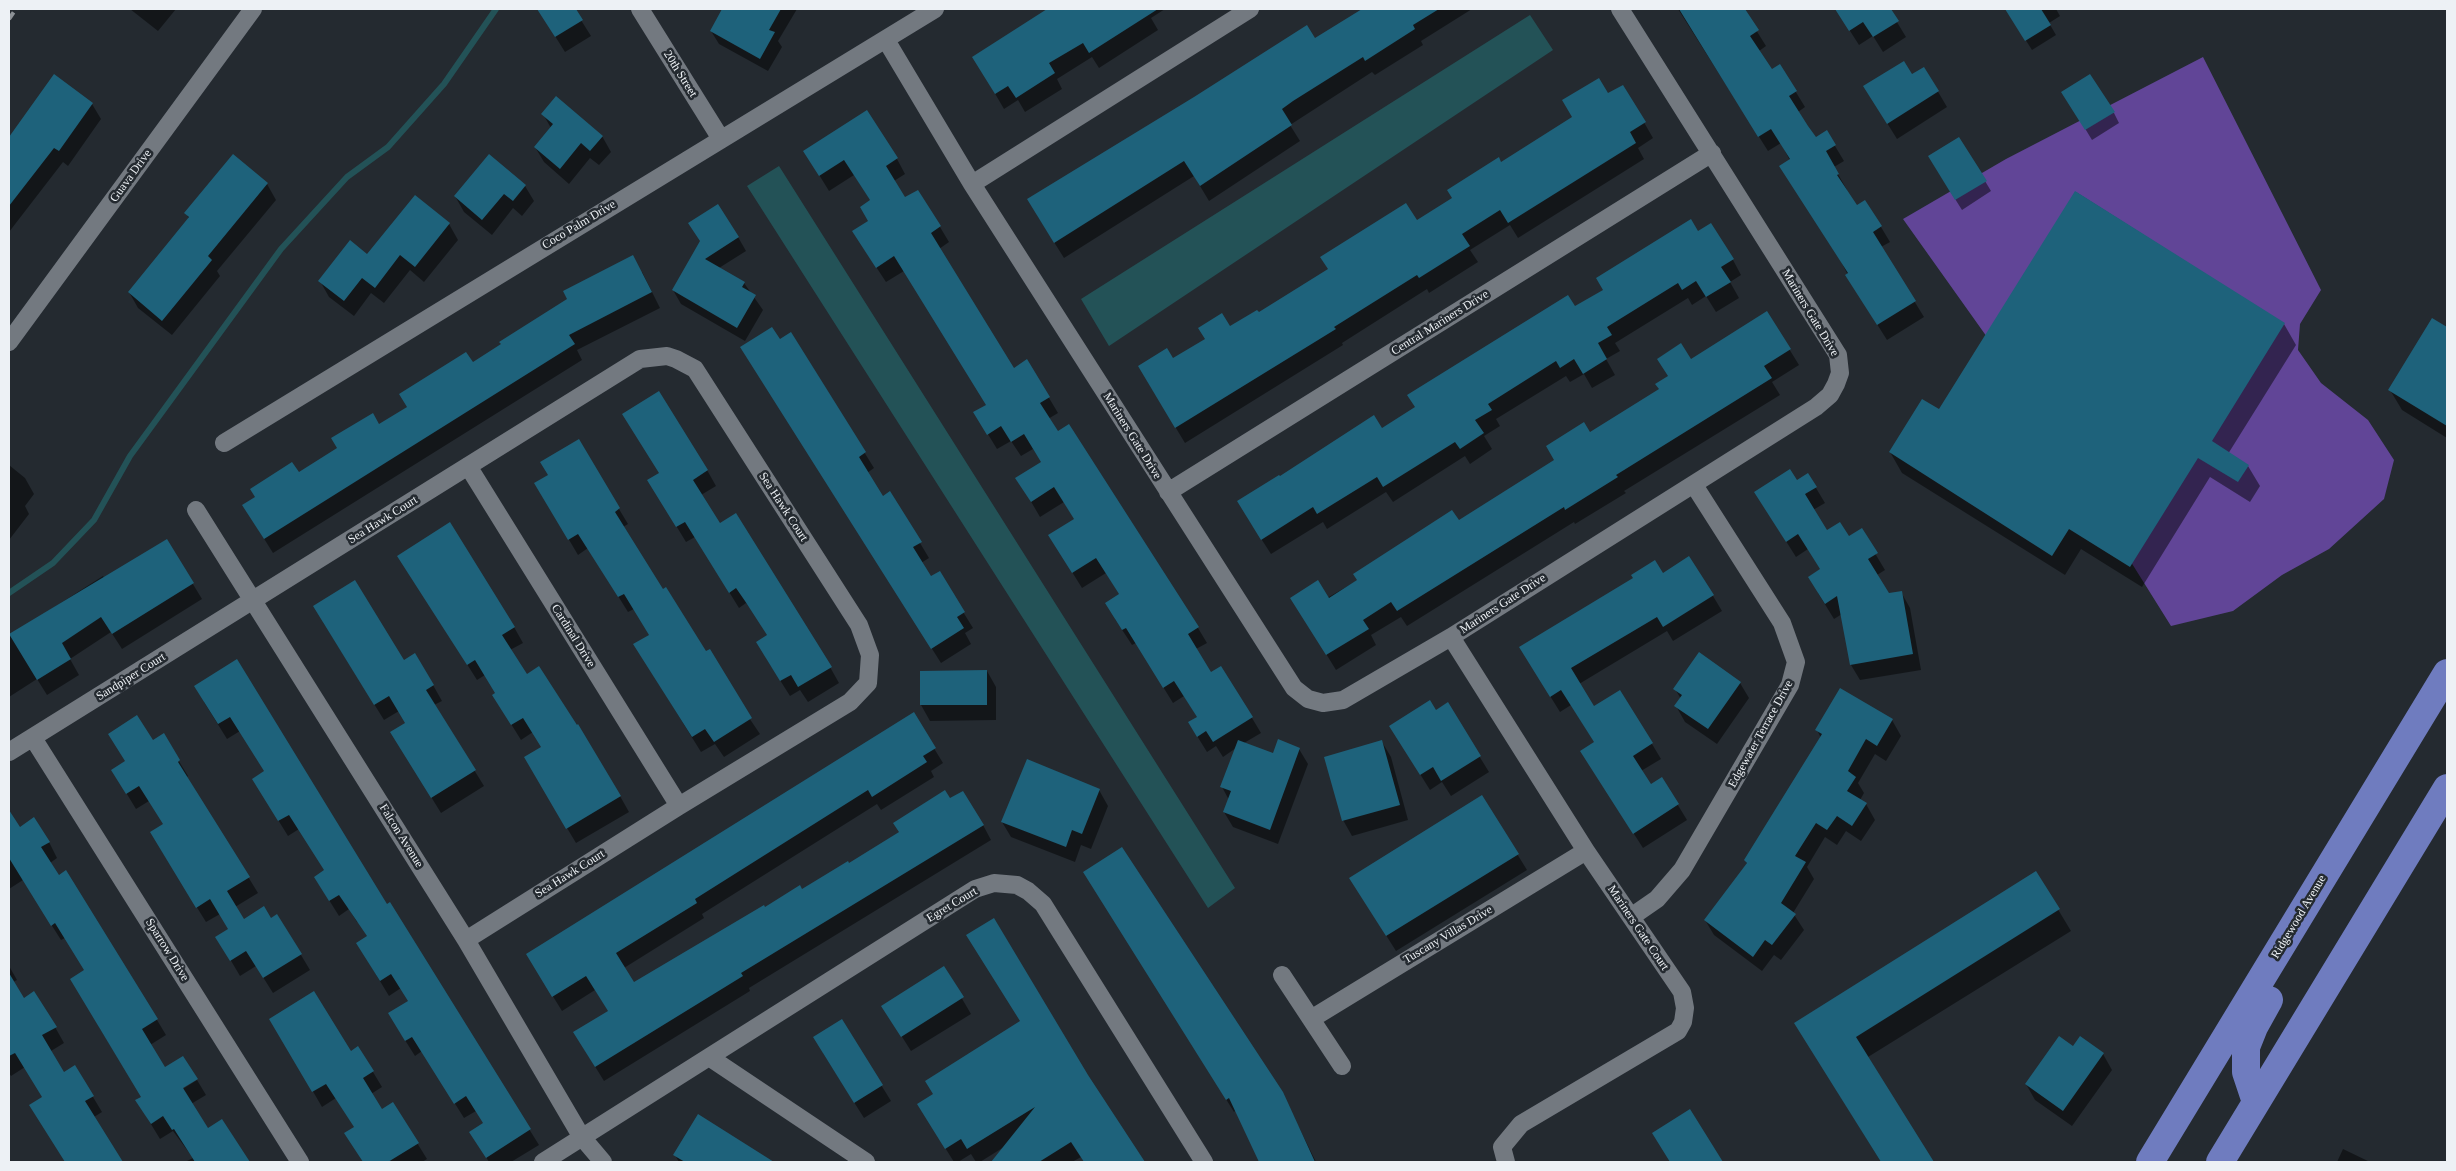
<!DOCTYPE html>
<html>
<head>
<meta charset="utf-8">
<style>
  body { margin:0 }
  #map { position:relative; width:2456px; height:1171px; overflow:hidden; background:#242a30; font-family:Georgia,serif }
  canvas { display:block }
  .frame { position:absolute; inset:0; border:10px solid #edf1f5; pointer-events:none }
</style>
</head>
<body>
<div id="map">
<canvas width="2456" height="1171"></canvas>
<div class="frame"></div>
</div>
<script>
const g = document.querySelector('canvas').getContext('2d');
g.lineJoin = 'round';
function paint(path, color) { g.fillStyle = color; g.fill(path, 'evenodd'); }
const toPath = rows => new Path2D(rows.map(r => 'M' + r).join(''));
function trace(path, color, width, dash) { g.strokeStyle = color; g.lineWidth = width; g.lineCap = dash ? 'butt' : 'round'; g.setLineDash(dash || []); g.stroke(path); }
function write(font, color, halo, rows, align = 'center') {
  g.font = font + ' Georgia,serif'; g.lineWidth = 5; g.setLineDash([]); g.textBaseline = 'middle'; g.strokeStyle = halo; g.fillStyle = color; for (const [text, x, y, turn = 0] of rows) {
    g.save(); g.translate(x, y); g.rotate((+turn || 0) * Math.PI / 180); g.textAlign = isNaN(turn) ? turn : align; if (halo) g.strokeText(text, 0, 0); g.fillText(text, 0, 0); g.restore();
  }
}
paint(toPath([
  [2203,57,2321,290,2300,324,2298,350,2321,383,2368,420,2394,460,2384,499,2329,549,2282,575,2233,611,2171,626,2014,375,1903,219,2006,159]
]), '#614597');
paint(toPath([
  [1530,15,1553,50,1109,346,1081,299],
  [779,166,1235,888,1208,908,747,186]
]), '#235257');
paint(toPath([
  [130,9,176,9,158,31],
  [538,9,574,9,591,36,565,52],
  [723,9,797,9,778,41,782,47,768,71,719,44,711,31],
  [1048,9,1165,9,1151,18,1158,30,1099,68,1092,57,1057,79,1062,89,1025,112,1018,100,1004,109,983,73],
  [1364,9,1472,9,1421,41,1423,45,1375,75,1372,72,1290,125,1300,141,1209,201,1194,176,1064,258,1037,215],
  [1678,9,1743,9,1766,46,1759,51,1771,71,1780,66,1805,107,1798,112,1815,139,1835,146,1844,161,1834,167,1847,190,1846,191,1856,207,1881,227,1890,242,1881,247,1924,317,1887,340,1856,291,1781,143,1768,151],
  [1836,9,1889,9,1906,37,1883,52,1873,36,1859,45],
  [2006,9,2056,9,2060,16,2049,23,2056,35,2032,50],
  [1924,68,1947,107,1897,139,1874,102],
  [1623,86,1653,138,1638,148,1644,159,1518,238,1510,225,1470,250,1478,262,1429,293,1427,289,1342,343,1343,345,1185,443,1148,382,1173,360,1258,314,1417,222,1454,199,1501,163],
  [2069,102,2114,113,2119,123,2092,140],
  [92,104,101,119,68,166,63,162,9,232,9,143,22,126],
  [543,114,602,136,611,152,599,165,590,158,569,184,544,162,535,147,551,128],
  [805,152,897,159,905,174,894,181,905,199,917,191,940,227,949,242,939,249,1013,369,1027,361,1058,413,1048,419,1198,628,1207,643,1196,649,1211,674,1221,668,1252,718,1261,733,1244,743,1274,755,1299,749,1308,764,1278,844,1233,827,1224,812,1229,800,1222,787,1236,748,1223,757,1216,746,1207,752,1189,723,1198,718,1184,696,1173,703,1136,643,1132,645,1115,619,1120,595,1106,573,1082,588,1059,551,1075,520,1064,502,1040,517,1026,493,1042,462,1033,449,1021,456,1011,441,997,449,975,413,987,405,904,271,886,282,863,247,869,221,871,201,854,175,829,191],
  [233,156,267,184,276,200,217,271,220,276,172,335,138,308,129,292,189,219,186,213],
  [1935,167,1985,181,1991,191,1962,210],
  [525,186,534,201,522,216,513,208,492,235,464,212,455,196],
  [2076,192,2284,324,2296,345,2228,454,2248,466,2260,486,2250,502,2210,477,2142,587,2081,549,2065,575,1902,473,1890,452,1939,411],
  [449,224,458,240,424,282,410,270,384,303,371,293,354,316,329,297,320,281,368,256],
  [1698,233,1733,260,1741,275,1730,282,1739,298,1716,312,1706,296,1692,305,1688,298,1615,343,1620,351,1606,359,1615,375,1592,388,1584,374,1570,382,1566,376,1496,419,1500,426,1484,436,1492,449,1470,464,1465,456,1393,502,1386,492,1327,529,1323,522,1271,554,1247,517,1280,478,1381,429],
  [738,237,746,251,719,268,744,283,763,310,745,341,681,304,673,290,701,242],
  [642,272,660,308,577,350,582,360,273,553,253,521,298,474,379,426,472,364],
  [1767,313,1799,365,1772,382,1780,395,1624,491,1626,493,1575,524,1574,522,1407,626,1401,617,1371,635,1376,645,1336,670,1301,613,1459,522,1555,460,1589,434,1661,390,1691,360],
  [2433,320,2447,329,2447,438,2402,410,2390,390],
  [791,334,874,468,867,473,882,498,920,543,929,558,921,563,931,578,939,573,973,628,965,633,971,644,941,663,751,363],
  [578,441,628,524,623,527,663,591,760,734,724,757,715,744,701,752,644,660,650,636,634,609,628,612,588,548,578,555,545,499,549,475],
  [9,465,25,478,34,494,25,506,29,514,9,540],
  [707,470,716,486,701,495,720,525,830,667,839,683,808,702,800,690,790,696,766,658,768,636,756,616,746,603,739,608,695,537,686,542,658,496],
  [1796,482,1816,488,1825,503,1813,510,1827,532,1849,538,1861,530,1885,570,1877,575,1889,594,1901,592,1910,608,1921,670,1860,680,1851,665,1842,614,1834,619,1818,593,1821,570,1808,549,1796,557,1765,508],
  [166,540,202,599,122,649,111,632,70,659,79,675,47,695,37,679,9,697,9,636,103,576,105,579],
  [408,571,514,627,523,643,510,650,526,676,620,796,629,812,576,843,534,773,542,747,533,732,521,740,503,711,497,694,485,675,477,680],
  [1663,574,1713,596,1722,611,1673,641,1667,631,1579,684,1594,708,1652,744,1661,759,1641,771,1651,786,1662,779,1687,820,1643,848,1591,767,1595,743,1571,705,1560,712,1529,662],
  [323,622,404,661,433,685,442,701,434,705,484,786,441,813,401,748,407,723,399,711,384,720],
  [237,661,387,906,389,904,539,1145,511,1162,489,1162,480,1147,484,1124,476,1111,464,1118,422,1051,415,1056,398,1029,409,1001,401,988,389,996,366,958,368,937,359,922,357,922,349,909,339,916,324,892,325,871,299,829,288,836,262,794,265,772,240,731,227,739,204,702],
  [987,671,996,687,996,720,930,721,921,705,921,672],
  [1740,683,1749,698,1717,744,1685,722,1676,706,1681,699,1675,689],
  [1447,704,1489,772,1451,796,1442,782,1430,790,1400,742,1435,711],
  [913,714,943,763,931,771,934,777,881,810,877,804,702,914,704,918,624,968,634,983,765,908,802,891,849,864,950,800,983,825,991,840,749,988,750,991,604,1081,583,1047,609,1012,595,990,562,1011,536,969],
  [1892,720,1901,736,1886,761,1875,754,1858,783,1864,793,1860,800,1866,804,1875,820,1861,841,1846,831,1837,845,1825,837,1807,867,1814,879,1793,913,1804,930,1781,960,1774,955,1762,971,1714,935,1705,920,1747,864,1745,860,1821,738,1817,730],
  [163,735,188,776,187,777,258,893,235,907,244,921,271,919,277,915,310,970,273,993,256,966,240,976,217,937,229,929,220,914,206,922,160,848,164,824,149,801,136,809,122,786,152,742],
  [1382,742,1391,757,1408,820,1352,836,1343,820],
  [1099,790,1108,806,1091,849,1081,845,1075,862,1011,837,1002,822],
  [1482,797,1527,870,1396,951,1360,894],
  [9,812,19,829,49,842,57,858,50,863,58,877,66,872,157,1020,166,1035,150,1045,178,1092,197,1080,206,1095,191,1104,208,1129,222,1120,248,1162,185,1162,193,1158,173,1131,160,1139,146,1116,142,1097,99,1027,85,970,65,938,61,940,23,880,9,889],
  [2036,873,2071,931,1868,1057,1933,1162,1881,1162,1795,1023],
  [1092,884,1282,1093,1316,1162,1260,1162,1236,1110,1234,1112],
  [9,966,17,980,13,982,24,999,55,1027,64,1043,51,1051,64,1074,75,1067,102,1112,94,1117,122,1162,66,1162,40,1121,43,1098,25,1067,11,1076,9,1073],
  [944,968,971,1014,911,1051,892,1021],
  [271,1019,350,1052,373,1072,382,1087,371,1094,382,1111,393,1104,427,1159,422,1162,363,1162,346,1133,355,1128,336,1098,322,1107],
  [841,1020,891,1101,864,1118,823,1053],
  [2073,1048,2103,1054,2112,1070,2072,1126,2035,1100,2026,1084],
  [1087,1075,1143,1162,1084,1162,1081,1157,1072,1162,993,1162,1004,1147,980,1162,976,1162,971,1154,958,1162,954,1162,927,1119],
  [1689,1111,1721,1162,1671,1162,1653,1133],
  [2343,1149,2370,1162,2337,1162],
  [675,1155,762,1156,771,1162,679,1162]
]), '#0007');
trace(toPath([
  [9,593,53,563,94,520,130,456,281,249,347,177,388,147,444,84,496,9]
]), '#235257', 6);
paint(toPath([
  [537,9,576,9,583,20,555,37],
  [722,9,781,9,769,30,775,32,760,59,710,31],
  [1047,9,1158,9,1089,53,1083,43,1049,63,1055,73,1016,98,1008,86,995,94,972,57],
  [1362,9,1439,9,1413,25,1415,29,1365,61,1363,57,1293,101,1282,109,1292,125,1200,186,1184,161,1054,243,1027,199,1194,97,1307,25,1315,38],
  [1679,9,1745,9,1759,30,1750,36,1772,69,1780,64,1797,91,1789,96,1808,126,1816,137,1827,130,1836,145,1826,151,1839,174,1837,175,1857,205,1865,200,1882,226,1873,232,1916,301,1877,325,1845,275,1848,273,1779,166,1790,159,1771,129,1758,137],
  [1835,9,1891,9,1899,21,1873,37,1863,22,1849,31],
  [2005,9,2041,9,2051,25,2025,41],
  [1904,61,1912,74,1924,67,1939,91,1887,124,1863,86],
  [54,74,93,103,59,151,54,148,9,206,9,137],
  [2090,74,2115,112,2085,130,2061,92],
  [1599,78,1608,93,1623,85,1646,122,1630,132,1636,143,1508,223,1500,210,1462,234,1470,246,1419,278,1417,275,1334,327,1336,329,1175,428,1138,366,1167,348,1173,358,1205,339,1198,328,1222,313,1230,326,1257,310,1259,312,1328,269,1320,257,1406,203,1417,220,1452,198,1447,190,1499,157,1501,162,1572,117,1562,100],
  [556,96,603,136,590,151,581,143,560,169,534,147,553,124,541,114],
  [867,110,898,158,886,166,905,197,918,190,941,226,931,233,1014,368,1027,359,1050,397,1040,403,1058,431,1069,424,1199,627,1188,634,1211,672,1221,666,1253,717,1213,742,1206,731,1197,737,1188,722,1197,717,1174,681,1163,688,1126,628,1122,630,1105,603,1119,594,1096,558,1072,573,1048,535,1074,519,1054,487,1031,502,1015,478,1041,462,1024,434,1011,442,1001,426,987,435,973,412,986,405,894,256,876,268,852,231,868,221,860,207,870,200,844,160,819,176,803,151],
  [1959,137,1987,181,1955,200,1928,156],
  [233,154,268,183,208,256,212,260,162,321,128,292,189,217,184,213],
  [489,154,526,185,513,201,504,194,482,220,454,196],
  [2075,191,2285,323,2212,441,2249,465,2238,482,2198,458,2130,567,2069,529,2052,556,1889,452,1922,399,1939,409],
  [415,195,450,223,415,267,400,255,375,288,362,278,344,301,318,281,350,240,367,254],
  [718,204,739,237,705,259,745,282,742,287,756,295,737,328,672,290,700,241,688,223],
  [1691,219,1698,231,1711,223,1734,259,1721,267,1731,282,1706,297,1696,281,1682,290,1678,283,1607,327,1612,335,1598,343,1607,359,1583,374,1574,359,1560,368,1556,361,1488,404,1492,410,1475,420,1484,433,1460,449,1455,442,1383,487,1377,477,1317,514,1313,507,1261,540,1237,501,1279,475,1280,476,1374,415,1382,428,1415,407,1407,395,1568,295,1575,306,1603,290,1596,278],
  [633,255,652,292,569,335,575,344,264,539,242,505,255,497,250,489,292,462,299,472,337,448,331,438,373,413,379,424,407,407,399,394,466,352,473,362,501,344,499,342,567,299,563,291],
  [1767,311,1791,349,1764,366,1772,378,1616,475,1618,477,1565,510,1564,507,1397,611,1391,602,1363,620,1369,629,1326,655,1290,598,1318,580,1329,598,1357,580,1353,574,1452,510,1459,520,1554,460,1546,446,1584,422,1590,432,1659,389,1655,384,1668,376,1657,359,1681,343,1691,359],
  [2432,318,2447,327,2447,426,2388,390],
  [772,327,780,339,791,332,866,452,859,457,883,496,890,491,922,542,913,547,931,576,940,571,965,612,957,617,964,628,931,649,740,347],
  [659,391,708,470,693,480,720,523,736,513,832,667,798,687,791,675,780,681,756,642,767,635,745,601,736,588,729,593,685,522,676,527,647,480,659,473,622,414],
  [579,439,620,508,615,512,663,589,666,587,706,651,710,649,752,718,714,742,705,729,692,737,633,644,649,635,624,594,618,597,578,534,568,540,534,483,548,475,540,462],
  [1790,469,1797,480,1808,473,1817,487,1805,494,1827,530,1840,522,1849,536,1862,528,1878,553,1868,559,1889,593,1902,591,1913,654,1850,665,1837,596,1825,604,1808,577,1820,569,1798,534,1786,542,1754,492],
  [450,522,515,627,502,635,527,674,539,666,577,725,578,724,621,796,566,829,524,757,541,747,523,718,511,725,492,695,495,693,475,660,467,665,397,556],
  [167,539,194,583,112,634,101,617,62,643,71,659,37,680,9,634],
  [1689,556,1714,595,1663,627,1657,617,1571,668,1594,706,1620,690,1653,743,1633,756,1651,784,1662,777,1679,804,1633,834,1580,751,1594,742,1561,690,1550,697,1519,647,1633,578,1631,575,1655,560,1663,573],
  [355,580,404,660,415,653,434,685,426,690,476,770,431,798,390,732,405,723,389,696,374,705,313,606],
  [1699,652,1741,682,1708,729,1674,706,1682,695,1673,689],
  [237,659,387,904,390,902,531,1129,486,1158,469,1132,483,1123,466,1096,454,1104,412,1037,405,1041,388,1013,408,1001,391,974,380,981,356,943,367,936,339,895,329,901,314,877,324,870,289,815,278,821,252,779,264,771,230,717,218,724,194,686],
  [987,670,987,705,920,705,920,671],
  [1840,688,1893,719,1877,746,1866,739,1848,771,1856,777,1847,791,1867,803,1852,826,1837,816,1827,830,1816,823,1795,856,1806,862,1781,903,1796,914,1772,945,1765,940,1753,957,1704,920,1747,863,1744,860,1822,734,1815,730],
  [1430,700,1436,710,1448,702,1481,756,1441,781,1433,767,1420,775,1389,726],
  [914,712,936,748,923,756,927,762,872,797,868,790,695,899,697,903,616,953,634,982,764,905,765,907,800,885,802,889,848,861,849,863,899,832,893,823,945,790,950,798,963,791,984,825,741,973,743,976,595,1067,573,1032,608,1011,586,976,552,997,526,954],
  [137,715,153,740,164,733,180,760,178,762,250,877,227,891,244,919,264,906,271,918,277,914,302,954,263,978,246,951,230,961,215,937,228,929,210,899,196,908,150,832,163,824,139,786,126,794,111,770,125,761,108,734],
  [1278,739,1300,748,1270,830,1223,812,1231,791,1220,787,1238,740,1273,753],
  [1382,740,1400,805,1342,821,1324,757],
  [1027,759,1100,789,1082,834,1072,830,1066,847,1001,822],
  [1482,795,1519,854,1386,936,1349,878],
  [9,810,20,827,34,817,50,842,41,847,59,875,66,870,158,1019,142,1029,165,1067,183,1056,198,1079,183,1088,208,1128,222,1119,250,1162,195,1162,174,1129,172,1130,163,1116,151,1124,135,1100,141,1097,70,979,84,970,55,923,51,926,9,858],
  [1122,847,1283,1092,1315,1162,1259,1162,1229,1098,1226,1100,1083,872],
  [2036,871,2060,909,1856,1037,1934,1162,1881,1162,1794,1023],
  [994,918,1088,1075,1145,1162,1084,1162,1071,1142,1039,1162,991,1162,1035,1107,967,1149,961,1139,945,1149,917,1104,933,1094,925,1081,1020,1021,966,935],
  [944,966,964,997,901,1037,881,1006],
  [9,973,24,998,34,991,57,1027,42,1035,64,1072,75,1065,94,1096,85,1101,123,1162,65,1162,29,1105,42,1097,15,1053,9,1056],
  [314,991,351,1051,358,1046,374,1071,363,1078,382,1109,393,1102,419,1143,388,1162,363,1162,344,1133,354,1127,326,1084,312,1092,269,1019],
  [842,1019,883,1085,854,1103,813,1037],
  [2059,1036,2073,1046,2080,1036,2104,1053,2063,1111,2025,1084],
  [1690,1109,1723,1162,1670,1162,1652,1133],
  [698,1114,774,1162,685,1162,673,1155]
]), '#1e627b');
trace(toPath([
  [640,9,721,139],
  [886,40,972,184,1294,688,1308,699,1323,703,1343,700,1451,637,1816,407,1830,395,1836,384,1840,373,1838,355,1620,9],
  [972,184,1250,9],
  [9,342,253,9],
  [224,443,935,9],
  [468,466,679,806],
  [1168,492,1712,153],
  [196,510,466,940,581,1136,603,1162],
  [1451,637,1586,851,1682,992,1685,1008,1683,1022,1678,1031,1521,1124,1502,1147,1506,1162],
  [33,738,300,1162],
  [9,752,640,359,667,356,676,359,695,369,859,625,870,655,868,683,850,702,679,806,466,940],
  [1631,917,1657,899,1682,870,1790,685,1796,662,1782,623,1694,485],
  [1282,975,1342,1066],
  [1311,1019,1586,851],
  [543,1162,709,1057],
  [866,1162,709,1057,975,889,994,883,1017,885,1028,891,1043,904,1204,1162]
]), '#737980', 18);
trace(toPath([
  [2256,1102,2246,1072,2246,1047,2254,1027,2269,1000],
  [2150,1162,2447,673],
  [2220,1162,2447,788]
]), '#6f7cbf', 28);
trace(toPath([
  [9,19,16,9]
]), '#8c9196', 4, [8, 4]);
write('12px', '#edf1f5', '#242a30', [
  ["20th Street",680,74,58],
  ["Guava Drive",131,176,-54],
  ["Coco Palm Drive",579,225,-31],
  ["Mariners Gate Drive",1810,313,59],
  ["Central Mariners Drive",1440,323,-32],
  ["Mariners Gate Drive",1132,436,58],
  ["Sea Hawk Court",783,507,57],
  ["Sea Hawk Court",383,520,-32],
  ["Mariners Gate Drive",1503,604,-33],
  ["Cardinal Drive",573,636,58],
  ["Sandpiper Court",131,677,-32],
  ["Edgewater Terrace Drive",1761,734,-61],
  ["Falcon Avenue",401,836,58],
  ["Sea Hawk Court",570,874,-32],
  ["Egret Court",952,905,-31],
  ["Ridgewood Avenue",2299,917,-59],
  ["Mariners Gate Court",1638,928,56],
  ["Tuscany Villas Drive",1448,935,-31],
  ["Sparrow Drive",167,950,58]
]);
</script>
</body>
</html>
